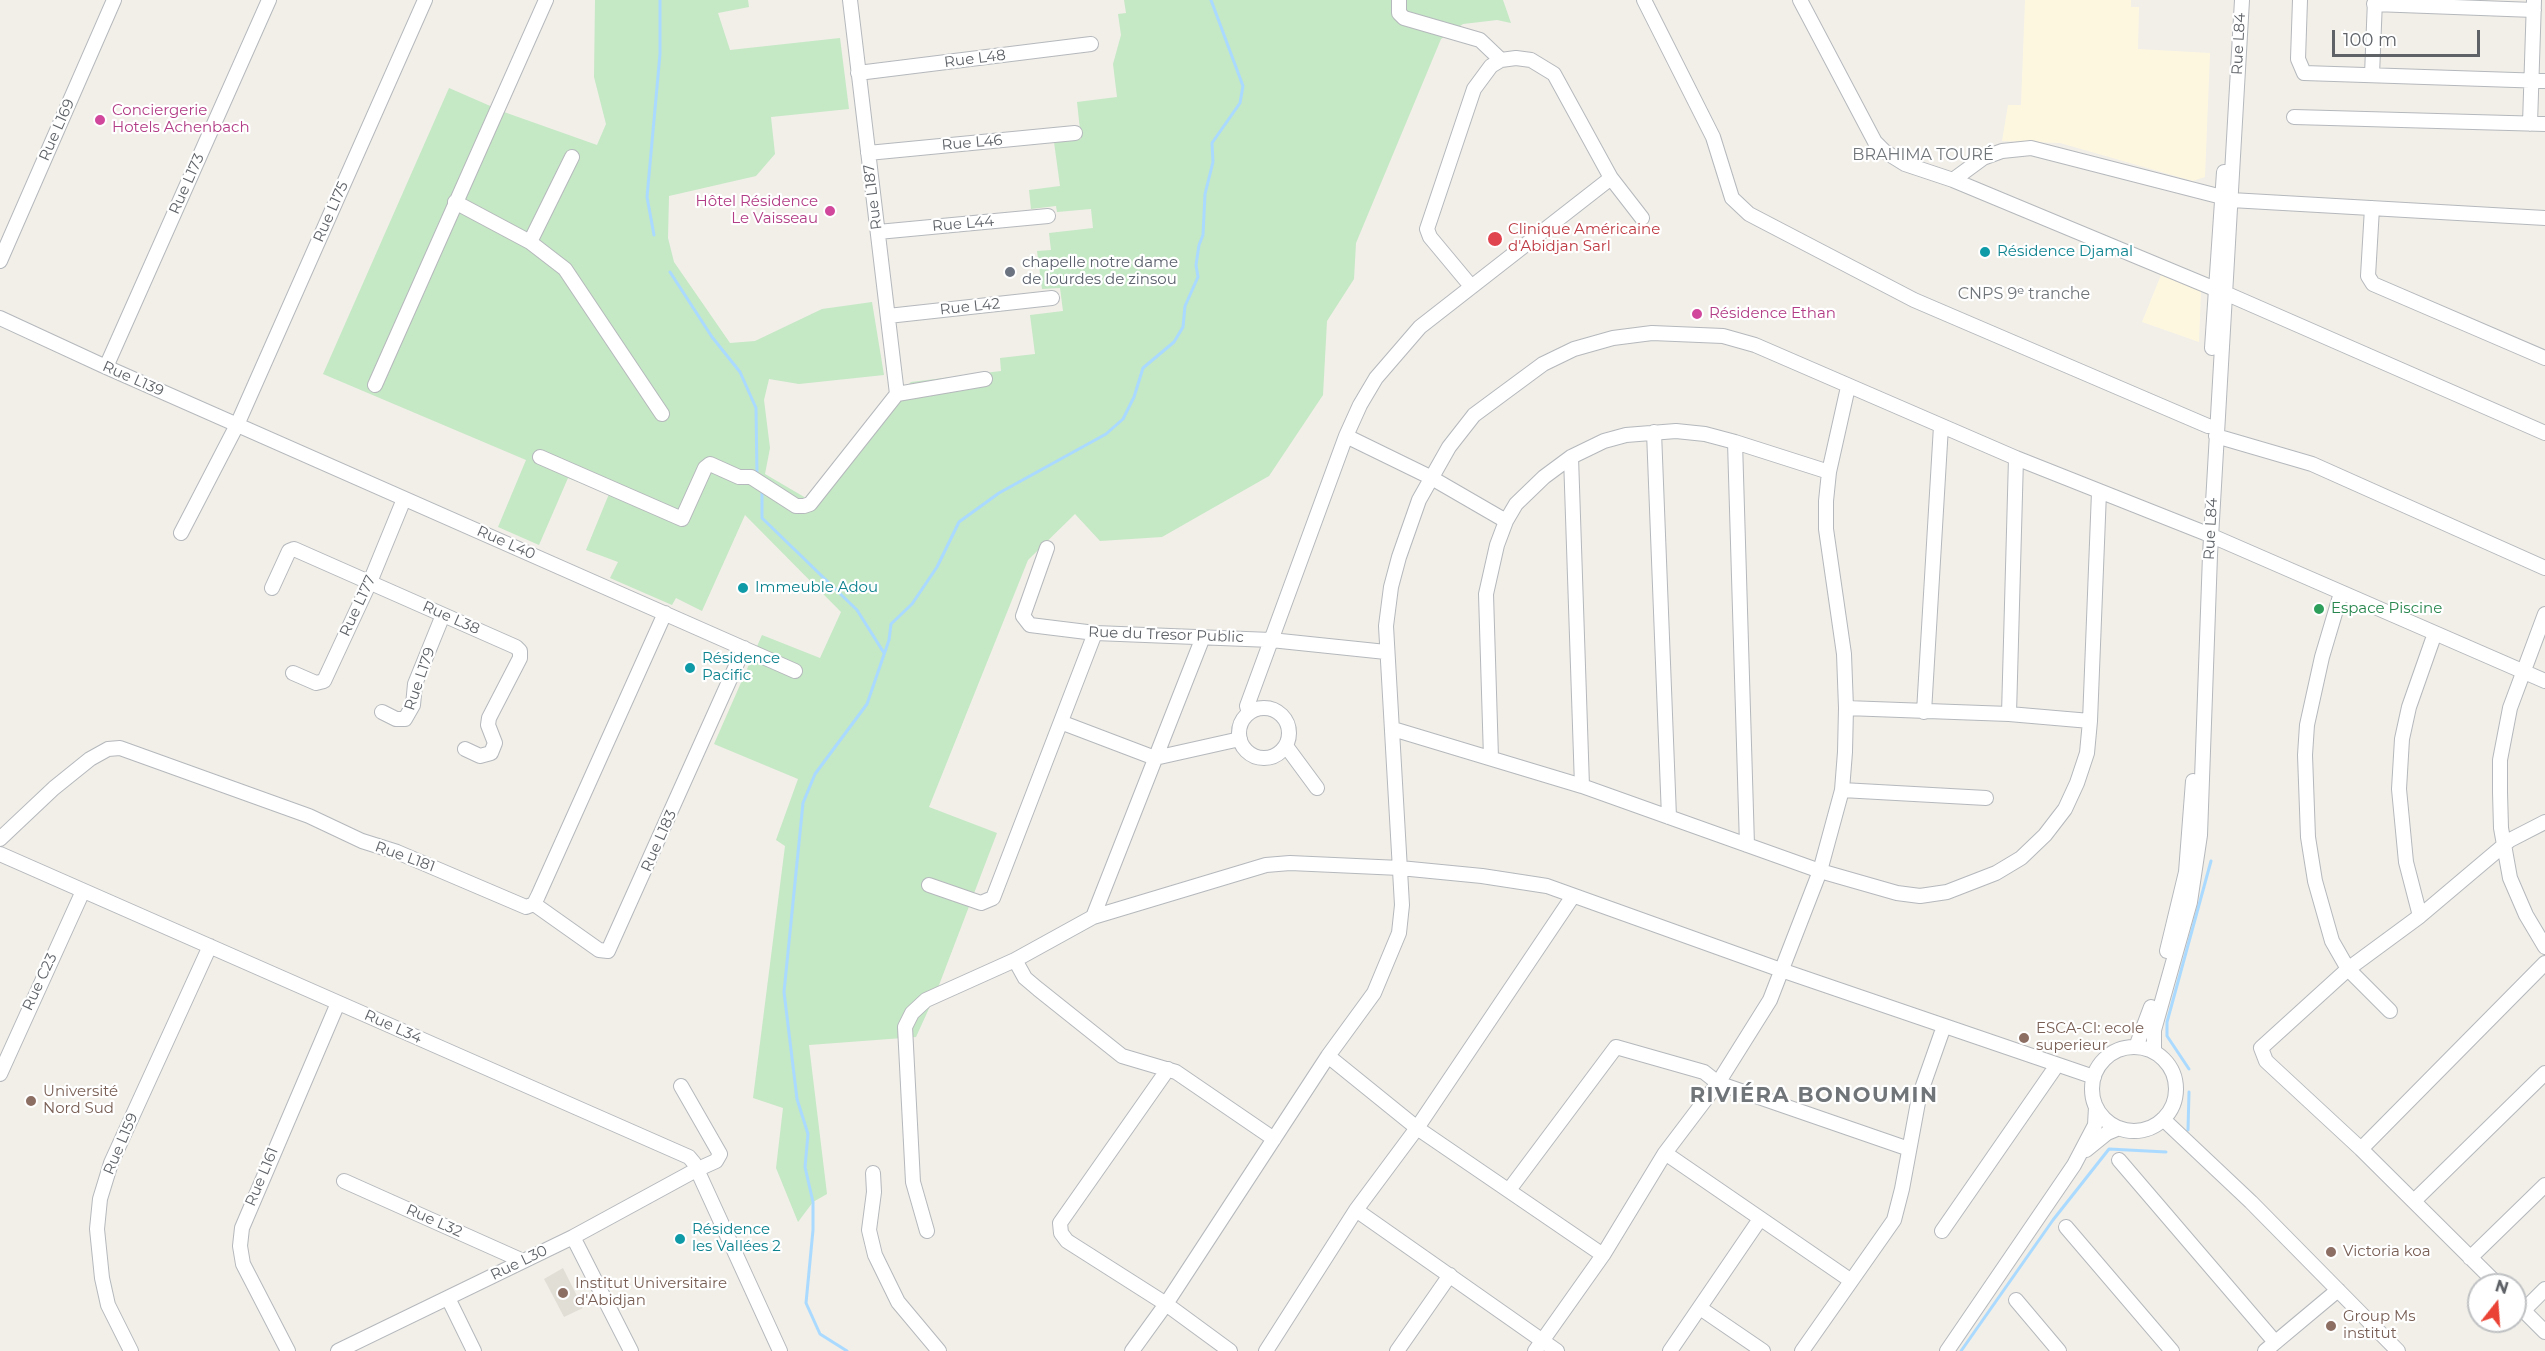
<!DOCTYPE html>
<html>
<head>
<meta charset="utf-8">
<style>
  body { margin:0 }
  #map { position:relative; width:2545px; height:1351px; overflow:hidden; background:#f1efe8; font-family:Montserrat,sans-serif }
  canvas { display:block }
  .north { position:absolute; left:2467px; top:1273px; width:60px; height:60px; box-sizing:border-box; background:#fff; border:2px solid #bfc1c3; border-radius:50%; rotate:17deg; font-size:16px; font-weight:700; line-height:24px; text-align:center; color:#5f6368 }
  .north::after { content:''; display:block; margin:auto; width:21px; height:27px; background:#ea4335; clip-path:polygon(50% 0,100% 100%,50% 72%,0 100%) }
  .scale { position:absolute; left:2332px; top:30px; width:148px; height:27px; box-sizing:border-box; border:3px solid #5f6368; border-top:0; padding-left:8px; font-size:18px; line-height:21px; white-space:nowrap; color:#5f6368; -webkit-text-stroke:4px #fff; paint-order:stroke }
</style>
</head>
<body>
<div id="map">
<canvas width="2545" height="1351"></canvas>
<div class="north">N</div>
<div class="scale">100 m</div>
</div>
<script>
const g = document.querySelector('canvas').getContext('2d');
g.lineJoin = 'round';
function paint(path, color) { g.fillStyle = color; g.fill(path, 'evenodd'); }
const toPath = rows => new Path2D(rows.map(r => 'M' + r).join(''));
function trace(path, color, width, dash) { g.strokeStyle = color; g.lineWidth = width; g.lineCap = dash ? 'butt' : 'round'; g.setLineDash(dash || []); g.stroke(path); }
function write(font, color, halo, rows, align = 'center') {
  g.font = font + ' Montserrat,sans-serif'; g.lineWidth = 4.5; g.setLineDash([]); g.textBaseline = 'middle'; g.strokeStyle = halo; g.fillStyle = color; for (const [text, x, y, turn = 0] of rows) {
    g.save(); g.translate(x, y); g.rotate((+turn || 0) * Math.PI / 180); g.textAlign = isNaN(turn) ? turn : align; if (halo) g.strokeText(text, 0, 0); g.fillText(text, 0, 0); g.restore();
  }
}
paint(toPath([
  [2025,0,2131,0,2131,7,2139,7,2138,49,2210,53,2205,177,2193,181,2060,143,2002,141,2008,105,2021,105],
  [2161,275,2201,291,2199,342,2142,322]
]), '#fef7e0');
paint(toPath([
  [563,1268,583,1308,564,1317,544,1279]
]), '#e1ded6');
paint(toPath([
  [595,0,748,0,749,7,718,13,730,50,840,38,849,109,771,117,775,154,756,176,669,196,668,238,674,262,730,343,755,341,822,309,872,302,884,375,799,384,769,379,764,400,770,448,765,474,811,501,889,402,911,382,1001,371,1000,358,1035,354,1030,315,1063,311,1060,288,1042,289,1037,251,1051,250,1049,233,1093,228,1091,209,1057,212,1056,206,1031,209,1029,190,1060,186,1054,142,1081,139,1077,102,1117,97,1113,64,1121,35,1118,14,1126,13,1124,0,1503,0,1511,23,1497,20,1463,24,1441,39,1356,243,1354,279,1327,321,1323,395,1269,476,1162,537,1100,541,1075,514,1028,560,929,807,997,833,936,993,916,1037,809,1045,827,1194,813,1202,798,1222,776,1168,783,1108,753,1098,785,846,776,840,798,779,714,744,762,635,820,658,841,612,745,515,702,611,676,598,672,605,610,578,618,562,586,550,609,494,568,478,539,545,498,527,526,460,323,374,449,88,504,112,597,145,606,124,594,77]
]), '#c5e8c5');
trace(toPath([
  [654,235,647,197,660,54,660,0],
  [670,272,712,337,740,372,756,408,757,475],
  [762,490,762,518,857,610,884,653],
  [2189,1069,2167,1036,2167,1022,2211,861],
  [2188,1130,2189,1092],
  [847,1351,820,1334,806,1303,813,1230,813,1202,805,1167,808,1134,797,1099,784,992,803,803,815,774,867,704,889,640,891,624,912,604,937,567,959,522,999,493,1106,434,1123,419,1134,397,1143,368,1174,342,1183,327,1185,306,1198,277,1196,265,1199,245,1203,235,1205,194,1213,162,1212,143,1240,103,1243,86,1211,0],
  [1961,1351,2053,1220,2109,1149,2166,1152]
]), '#aadaff', 3);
const minor = toPath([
  [850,0,897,394],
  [1399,0,1399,13,1404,18,1480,40,1501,60],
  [1644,0,1713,137,1732,198,1749,214,1914,300,2208,426],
  [1800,0,1875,142,1884,151,1905,164,1953,180,2215,289],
  [2300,0,2298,59,2304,73,2545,81],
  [2374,4,2534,10],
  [858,73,1091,44],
  [2372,75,2375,0],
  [2294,117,2545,124],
  [2530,124,2534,0],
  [868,153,1075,133],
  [1953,180,1983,158,2002,151,2031,148,2222,197],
  [2231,200,2545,218],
  [455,202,530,242,565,269,662,414],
  [2372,208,2368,276,2373,284,2545,358],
  [878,232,1048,216],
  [530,242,572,157],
  [0,261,114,0],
  [1470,285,1430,237,1427,229,1474,89,1491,66,1501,60,1516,58,1531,60,1554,74,1611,178,1642,218],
  [2225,293,2545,433],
  [888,316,1052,298],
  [0,318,106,367,795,671],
  [2212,348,2224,172],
  [106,367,269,0],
  [375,385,546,0],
  [1654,432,1669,817],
  [1346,436,1430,477,1506,521],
  [2216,436,2312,464,2545,568],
  [1735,442,1747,845],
  [540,457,682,519,705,468,710,464,739,477,751,477,796,506,804,506,810,504,897,394,985,379],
  [1571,457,1582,786],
  [181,533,237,425,425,0],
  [1047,548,1023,616,1030,625,1095,633,1271,640,1386,652],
  [272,588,289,551,294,549,516,647,520,651,520,658,489,718,488,725,495,743,491,753,480,756,465,749],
  [2341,593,2322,657,2307,725,2305,755,2308,837,2315,881,2332,941,2348,969,2390,1011],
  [2545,614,2510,708,2500,760,2500,792,2501,828,2510,878,2526,915,2545,947],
  [293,673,316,683,324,681,370,582,404,499],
  [1846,708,2009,714,2090,721],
  '1239 733a25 25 0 1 1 50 0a25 25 0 1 1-50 0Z',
  [382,712,396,719,405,719,413,705,415,684,443,615],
  [1924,712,1941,426],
  [1249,713,1247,706,1346,436,1360,405,1376,378,1420,327,1611,178],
  [2009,714,2016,458],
  [1063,723,1155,758,1240,739],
  [1393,729,1582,786,1820,871,1897,893,1920,896,1947,892,1996,873,2021,858,2045,835,2065,809,2077,783,2087,753,2090,721,2099,492],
  [1286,746,1317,788],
  [1491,758,1486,594,1497,545,1506,521,1516,504,1544,477,1571,457,1604,441,1626,435,1676,431,1705,434,1735,442,1829,472],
  [1842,790,1986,798],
  [0,839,54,788,90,759,108,749,120,748,309,816,362,841,397,852,526,907,534,904,538,896,665,613],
  [0,854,689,1157,694,1163,780,1351],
  [929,885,981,903,993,898,1095,633],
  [534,904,599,950,608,951,744,648],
  [2420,916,2406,862,2399,789,2402,739,2409,707,2435,633],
  [1093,917,1203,637],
  [2167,951,2186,872,2193,781],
  [1015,960,1025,978,1038,989,1122,1056,1176,1072,1274,1139],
  [2136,1047,2151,1007],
  '2092 1089a42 42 0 1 1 84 0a42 42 0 1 1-84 0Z',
  [2154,1052,2154,1030,2190,902,2200,835,2210,555,2242,0],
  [1328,1056,1417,1128,1603,1255],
  [1168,1069,1060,1223,1061,1233,1067,1241,1166,1304,1230,1351],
  [0,1074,83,891],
  [2163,1119,2251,1202,2398,1351],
  [2361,1149,2545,963],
  [2086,1150,2107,1133,2119,1128],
  [1665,1153,1850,1280],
  [2119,1160,2275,1342],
  [873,1173,874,1192,869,1230,875,1255,898,1302,939,1351],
  [344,1181,523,1261],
  [1509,1190,1616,1047,1704,1072,1718,1083,1909,1149],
  [2414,1201,2545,1073],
  [1356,1210,1557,1351],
  [2066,1227,2172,1351],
  [927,1231,913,1182,905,1027,912,1013,926,1000,1015,960,1093,917,1266,865,1290,863,1400,868,1482,876,1547,886,1781,970,2094,1077],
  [1942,1231,2057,1065],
  [573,1237,631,1351],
  [2470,1258,2545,1185],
  [2498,1285,2361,1149,2266,1061,2261,1048,2348,969,2420,916,2510,840,2545,822],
  [448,1298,474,1351],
  [2016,1300,2059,1351],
  [2515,1302,2545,1332],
  [1700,1308,1763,1351],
  [2523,1311,2545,1289],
  [131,1351,108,1305,102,1278,97,1229,100,1199,111,1163,210,946],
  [288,1351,243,1264,240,1246,242,1228,338,1003],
  [338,1351,573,1237,696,1170,716,1161,720,1154,681,1086],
  [1132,1351,1166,1304,1328,1056,1374,993,1399,933,1402,905,1386,626,1391,587,1399,557,1419,500,1449,447,1474,415,1543,364,1574,349,1613,338,1652,333,1723,336,1755,345,2016,458,2205,533,2545,681],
  [1266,1351,1356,1210,1417,1128,1573,896],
  [1397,1351,1450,1275],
  [1535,1351,1603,1255,1665,1153,1718,1083,1770,1000,1820,871,1842,790,1845,752,1846,708,1844,654,1826,529,1826,501,1829,472,1848,387],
  [1670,1351,1760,1219],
  [1802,1351,1894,1220,1902,1189,1919,1097,1944,1026],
  [1947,1351,2074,1165,2095,1125,2096,1107],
  [2265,1351,2338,1290]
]);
trace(minor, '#b5b8bc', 16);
trace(minor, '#fff', 14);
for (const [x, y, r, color] of [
  [100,120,6,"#d1479c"],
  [830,211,6,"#d1479c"],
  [1495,239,8,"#e0444e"],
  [1985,252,6,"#0f9aa8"],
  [1010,272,6,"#6b7280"],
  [1697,314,6,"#d1479c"],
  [743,588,6,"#0f9aa8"],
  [2319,609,6,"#2e9e5b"],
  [690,668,6,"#0f9aa8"],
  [2024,1038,6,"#8d6e63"],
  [31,1101,6,"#8d6e63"],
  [680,1239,6,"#0f9aa8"],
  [2331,1252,6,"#8d6e63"],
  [563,1293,6,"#8d6e63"],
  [2331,1326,6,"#8d6e63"]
]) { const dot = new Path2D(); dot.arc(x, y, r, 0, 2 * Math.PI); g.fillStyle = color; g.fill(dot); trace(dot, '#fff', 2); }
write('15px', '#5f6368', '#fff', [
  ["Rue L84",2239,44,-87],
  ["Rue L48",975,59,-7],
  ["Rue L169",57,130,-66],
  ["Rue L46",972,143,-5],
  ["Rue L173",187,184,-66],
  ["Rue L187",873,197,-97],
  ["Rue L175",331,212,-66],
  ["Rue L44",963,224,-5],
  ["Rue L42",970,307,-6],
  ["Rue L139",133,379,24],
  ["Rue L84",2211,529,-87],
  ["Rue L40",506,543,24],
  ["Rue L177",358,606,-65],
  ["Rue L38",451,618,24],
  ["Rue du Tresor Public",1166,635,2],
  ["Rue L179",420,679,-71],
  ["Rue L183",659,841,-66],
  ["Rue L181",405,857,20],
  ["Rue C23",40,982,-65],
  ["Rue L34",393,1027,24],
  ["Rue L159",121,1144,-67],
  ["Rue L161",262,1177,-67],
  ["Rue L32",434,1221,24],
  ["Rue L30",519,1263,-26]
]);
write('15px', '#b23c85', '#fff', [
  ["Conciergerie",112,111],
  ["Hotels Achenbach",112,128],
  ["Hôtel Résidence",818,202,"right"],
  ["Le Vaisseau",818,219,"right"],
  ["Résidence Ethan",1709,314]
], 'left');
write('15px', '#be3a42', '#fff', [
  ["Clinique Américaine",1508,230],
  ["d'Abidjan Sarl",1508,247]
], 'left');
write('15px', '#0d838f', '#fff', [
  ["Résidence Djamal",1997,252],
  ["Immeuble Adou",755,588],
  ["Résidence",702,659],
  ["Pacific",702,676],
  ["Résidence",692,1230],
  ["les Vallées 2",692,1247]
], 'left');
write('15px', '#5b616d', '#fff', [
  ["chapelle notre dame",1022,263],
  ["de lourdes de zinsou",1022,280]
], 'left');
write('15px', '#27864d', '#fff', [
  ["Espace Piscine",2331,609]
], 'left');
write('15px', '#785e54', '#fff', [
  ["ESCA-CI: ecole",2036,1029],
  ["superieur",2036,1046],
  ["Université",43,1092],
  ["Nord Sud",43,1109],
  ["Victoria koa",2343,1252],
  ["Institut Universitaire",575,1284],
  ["d'Abidjan",575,1301],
  ["Group Ms",2343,1317],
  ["institut",2343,1334]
], 'left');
write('16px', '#70757a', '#fff', [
  ["BRAHIMA TOURÉ",1923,155],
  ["CNPS 9ᵉ tranche",2024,294]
]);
g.letterSpacing = '1.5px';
write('bold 21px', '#70757a', '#fff', [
  ["RIVIÉRA BONOUMIN",1814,1096]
]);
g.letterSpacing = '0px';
</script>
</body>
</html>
